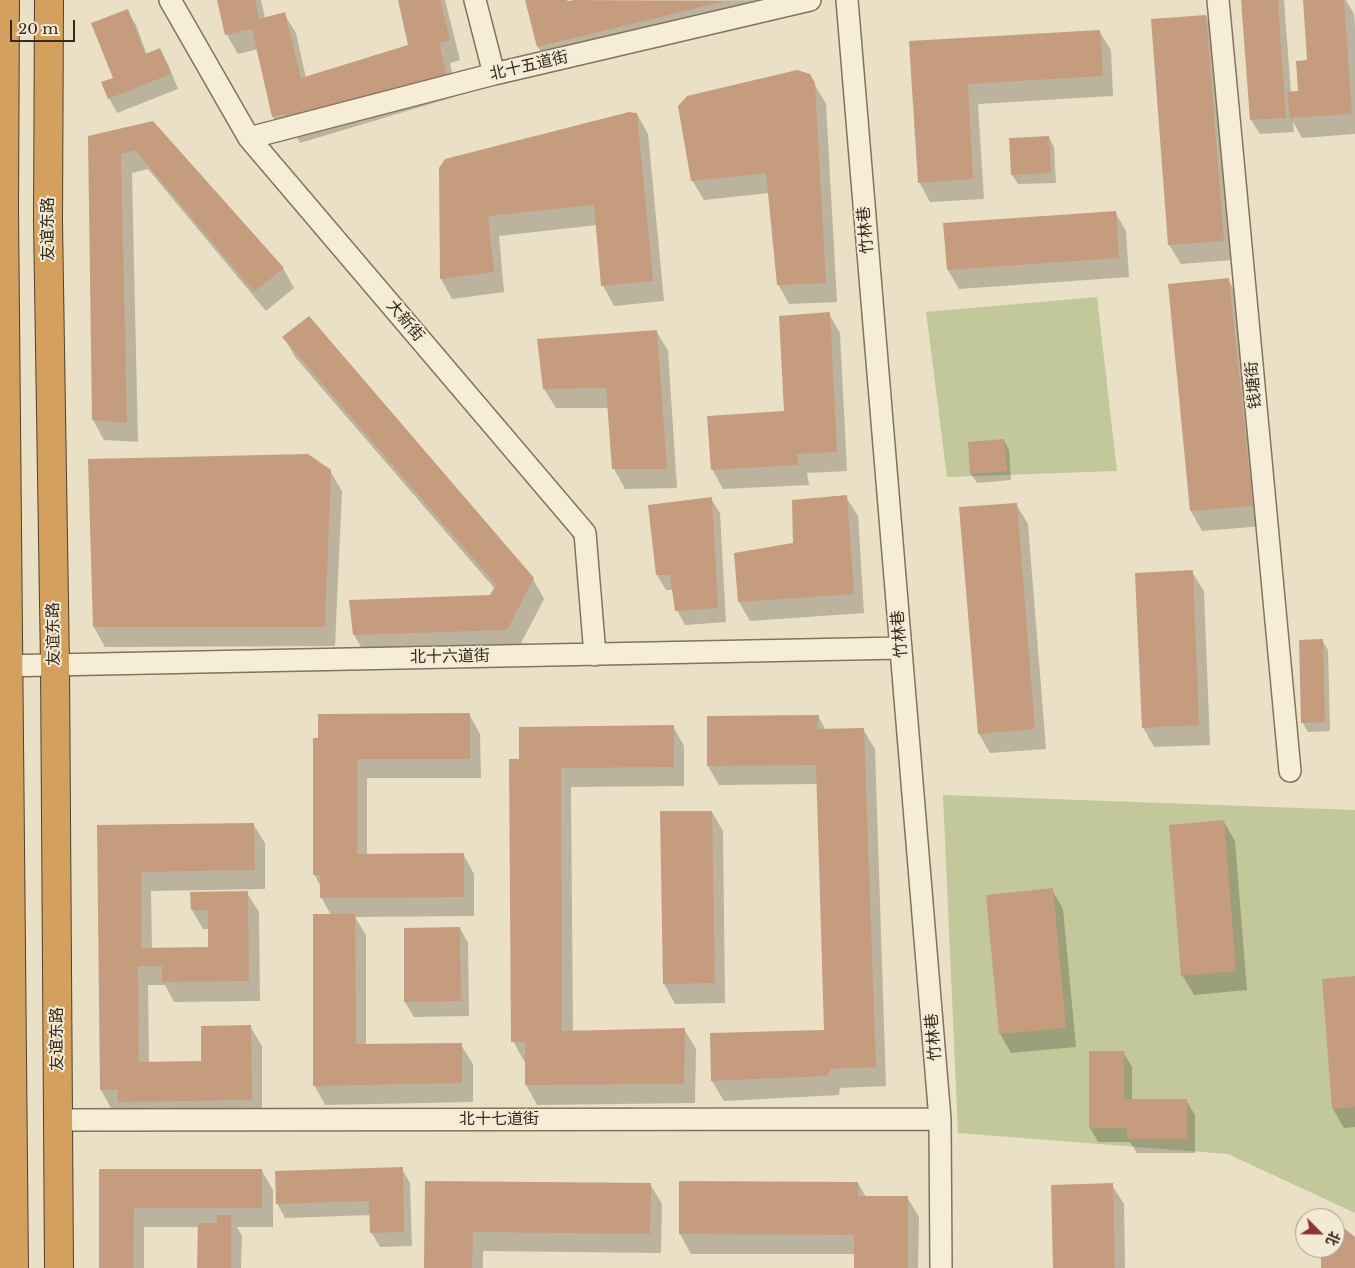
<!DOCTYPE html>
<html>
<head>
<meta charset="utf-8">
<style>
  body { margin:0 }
  #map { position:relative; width:1355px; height:1268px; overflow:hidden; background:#eae0c5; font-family:"Libre Baskerville","Noto Sans SC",serif }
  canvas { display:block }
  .north { position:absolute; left:1295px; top:1208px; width:50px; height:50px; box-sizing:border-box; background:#f2ead4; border:1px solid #a69d8c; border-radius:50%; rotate:113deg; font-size:14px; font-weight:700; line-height:20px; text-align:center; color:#352a1f }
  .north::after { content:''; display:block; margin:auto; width:18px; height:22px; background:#8e3232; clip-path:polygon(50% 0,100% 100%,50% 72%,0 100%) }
  .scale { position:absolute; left:10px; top:20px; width:65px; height:22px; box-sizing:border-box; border:2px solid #352a1f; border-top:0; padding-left:6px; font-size:15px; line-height:18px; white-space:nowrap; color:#352a1f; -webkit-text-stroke:4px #f2ead4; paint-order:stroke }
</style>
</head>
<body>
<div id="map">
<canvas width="1355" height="1268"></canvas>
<div class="north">北</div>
<div class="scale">20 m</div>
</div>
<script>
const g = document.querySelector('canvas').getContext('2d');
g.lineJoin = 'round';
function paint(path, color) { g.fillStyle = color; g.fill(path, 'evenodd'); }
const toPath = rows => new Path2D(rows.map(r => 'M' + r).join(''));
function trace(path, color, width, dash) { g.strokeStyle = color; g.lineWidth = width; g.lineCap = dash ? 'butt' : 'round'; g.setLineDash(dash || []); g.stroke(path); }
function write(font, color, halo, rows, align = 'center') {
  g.font = font + ' "Libre Baskerville","Noto Sans SC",serif'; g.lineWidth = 4; g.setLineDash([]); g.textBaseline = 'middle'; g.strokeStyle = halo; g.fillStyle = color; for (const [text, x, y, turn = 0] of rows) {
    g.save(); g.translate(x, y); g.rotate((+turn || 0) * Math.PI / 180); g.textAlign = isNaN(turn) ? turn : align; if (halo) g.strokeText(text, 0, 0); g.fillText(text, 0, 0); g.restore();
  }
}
paint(toPath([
  [1097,297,1117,471,947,477,926,312],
  [943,795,1355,810,1355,1213,1228,1154,958,1133]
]), '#c2c89a');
paint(toPath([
  [219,0,261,0,265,18,284,14,296,33,306,78,409,45,399,0,445,0,460,60,450,63,457,96,300,143,295,134,285,136,273,117,258,49,238,54,227,35],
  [526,0,574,1,817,0,550,66,538,47],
  [1243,0,1284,0,1291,93,1299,92,1308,61,1304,0,1346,0,1354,14,1355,27,1355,134,1302,138,1293,122,1294,132,1260,134,1251,120],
  [127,10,136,25,147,55,160,49,168,64,178,89,117,113,109,98,115,78],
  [1206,16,1217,36,1234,260,1181,264,1169,245],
  [1099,31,1111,50,1113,96,978,104,984,199,930,202,919,182,911,42],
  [809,75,826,104,837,302,789,304,778,284,769,193,704,200,692,180],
  [637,114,648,134,664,301,614,306,603,286,597,225,499,236,504,292,452,299,441,279,440,169],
  [152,122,283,268,294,288,266,311,148,169,132,173,138,442,104,440,93,420,89,137],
  [1049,137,1054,147,1056,183,1018,184,1012,175],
  [1115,212,1126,231,1129,277,959,289,948,270],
  [1228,279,1239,299,1263,526,1202,531,1191,511,1169,285],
  [829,314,840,333,847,471,807,473,809,485,723,489,712,469,785,412],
  [657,332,668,351,677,488,625,489,614,469,609,408,556,408,544,389],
  [284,337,533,579,544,599,518,649,365,654,354,635,491,596,495,589,295,357],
  [1004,440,1009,450,1011,480,977,483,971,474],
  [89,461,330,471,342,491,335,646,105,647,94,627],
  [846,497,858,516,864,613,750,621,739,602,794,544],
  [711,499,720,513,726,622,685,625,677,610,674,590,666,590,657,575,649,506],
  [1016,504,1028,524,1046,749,990,753,979,734],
  [1192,572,1204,591,1210,745,1154,747,1143,727],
  [1322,640,1328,650,1330,731,1308,732,1302,722],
  [469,714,480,734,481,778,367,778,367,855,463,854,474,874,474,916,355,917,366,935,366,1045,461,1045,473,1064,473,1102,325,1105,314,1085,331,915,321,897,321,887,314,874,314,739],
  [818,716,826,730,863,729,875,749,886,1086,840,1088,839,1095,724,1101,712,1081,712,1034,825,1031,818,784,719,785,708,766],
  [673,726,684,746,684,786,571,787,573,1032,684,1029,696,1049,695,1103,537,1105,526,1085,526,1061,524,1061,513,1041,520,760],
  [712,812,723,831,725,1003,675,1004,664,984],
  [1224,822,1235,841,1247,990,1194,995,1182,975],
  [253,824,265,843,265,889,151,891,152,949,210,948,209,929,203,929,192,910,247,893,259,912,260,1001,174,1002,165,985,148,985,149,1063,202,1063,250,1026,262,1046,262,1119,112,1110,101,1090,98,826],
  [1052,890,1063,909,1076,1047,1011,1053,1000,1034],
  [460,928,468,943,469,1016,414,1017,405,1002],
  [1355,977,1355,1127,1344,1128,1333,1109],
  [1123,1052,1132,1067,1132,1100,1186,1100,1195,1115,1195,1153,1137,1153,1130,1142,1098,1142,1090,1128],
  [402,1169,410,1183,412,1246,380,1247,371,1232,371,1215,285,1218,277,1203],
  [100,1171,262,1171,273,1190,273,1227,237,1227,242,1236,241,1268,199,1268,199,1227,144,1227,144,1268,100,1268],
  [426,1182,650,1184,662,1204,661,1253,483,1251,483,1268,425,1268],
  [858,1183,866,1197,907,1197,919,1217,918,1268,856,1268,856,1254,691,1254,680,1234],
  [1112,1185,1124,1204,1125,1268,1054,1268]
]), '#0003');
paint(toPath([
  [217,0,255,0,259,19,285,12,301,78,408,45,398,0,440,0,450,40,439,43,447,76,288,124,285,114,272,117,252,29,225,35],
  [525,0,567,0,568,2,573,0,726,1,537,47],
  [1241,0,1278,0,1286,118,1250,120],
  [1303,0,1344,0,1352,114,1290,118,1287,92,1298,91,1296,61,1307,60],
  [128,9,145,54,160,48,171,74,108,99,101,82,113,78,91,23],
  [1206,15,1224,241,1168,245,1151,19],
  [1100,30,1103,76,968,84,973,179,918,183,909,41],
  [797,70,810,74,815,83,826,283,777,285,766,173,691,181,678,106,687,96],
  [629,112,637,113,653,281,601,286,594,205,488,216,494,272,440,279,439,168,445,159],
  [153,121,284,268,254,292,135,150,121,154,127,423,92,420,88,136],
  [1049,136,1051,173,1011,175,1009,138],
  [1116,211,1119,258,947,270,943,223],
  [1229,278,1253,506,1190,511,1168,284],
  [830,312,837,452,797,454,798,465,711,470,707,416,784,411,779,316],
  [309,316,534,578,507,630,353,635,349,600,490,595,496,585,282,337],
  [657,330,667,469,612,469,606,388,543,389,537,339],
  [1004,439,1007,471,970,474,968,442],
  [308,454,331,470,325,627,93,627,88,459],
  [847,495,854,594,738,602,734,553,793,543,792,500],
  [712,497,718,608,675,611,670,575,656,575,648,505],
  [1017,503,1035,729,978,734,959,507],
  [1193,570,1199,725,1142,728,1135,573],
  [1323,639,1325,722,1301,723,1299,640],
  [470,713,470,759,357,759,357,854,464,853,464,897,320,898,320,875,313,875,313,738,318,738,318,714],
  [819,715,817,729,864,728,876,1067,830,1069,828,1076,711,1081,710,1033,824,1030,816,765,707,766,707,716],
  [674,725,674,767,561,768,562,1031,685,1028,684,1084,525,1085,525,1042,511,1042,509,759,519,759,519,727],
  [660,811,712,811,715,983,663,984],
  [1224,820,1236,971,1181,976,1169,825],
  [254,823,255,870,141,872,141,948,208,947,208,910,191,910,190,892,248,891,249,981,162,982,162,966,138,966,139,1062,201,1061,201,1026,251,1025,252,1100,118,1102,118,1090,100,1090,97,825],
  [1053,888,1066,1028,999,1034,986,895],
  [313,914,355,914,356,1044,462,1043,462,1083,313,1086],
  [460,927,461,1001,404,1002,404,928],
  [1355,976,1355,1107,1332,1109,1322,979],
  [1089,1051,1124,1051,1124,1099,1187,1099,1187,1139,1127,1139,1127,1128,1089,1128],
  [403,1167,404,1232,370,1233,369,1201,276,1204,275,1171],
  [99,1169,262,1169,262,1208,134,1208,133,1268,99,1268],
  [425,1181,651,1183,650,1234,473,1232,472,1268,424,1268],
  [679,1181,858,1182,858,1196,908,1196,908,1268,854,1268,854,1235,679,1234],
  [1113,1183,1115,1268,1053,1268,1051,1185],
  [217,1215,231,1215,231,1268,197,1268,198,1223,217,1223],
  [1335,1228,1344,1228,1355,1237,1355,1268,1321,1268,1321,1248,1335,1248]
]), '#c59c7e');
const minor = toPath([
  [170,0,249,138,585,533,595,655],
  [475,0,494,74],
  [847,0,940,1119,941,1268],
  [1218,0,1290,771],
  [249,138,494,74,810,0],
  [0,666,901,648],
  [57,1120,940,1119]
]);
const highway = toPath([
  [5,0,4,209,14,1268],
  [49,0,48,221,55,665,59,1268]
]);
trace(minor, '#84725d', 24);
trace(highway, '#524031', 30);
trace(minor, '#f6edd8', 21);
trace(highway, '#d3a05d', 28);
write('16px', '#352a1f', '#f2ead4', [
  ["北十五道街",529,66,-13],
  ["友谊东路",48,229,-90],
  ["竹林巷",866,230,-95],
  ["大新街",405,321,50],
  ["钱塘街",1254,385,-95],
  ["友谊东路",54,634,-91],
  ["竹林巷",900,634,-95],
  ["北十六道街",450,657,-1],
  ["竹林巷",934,1037,-95],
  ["友谊东路",57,1039,-90],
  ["北十七道街",499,1119]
]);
</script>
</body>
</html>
